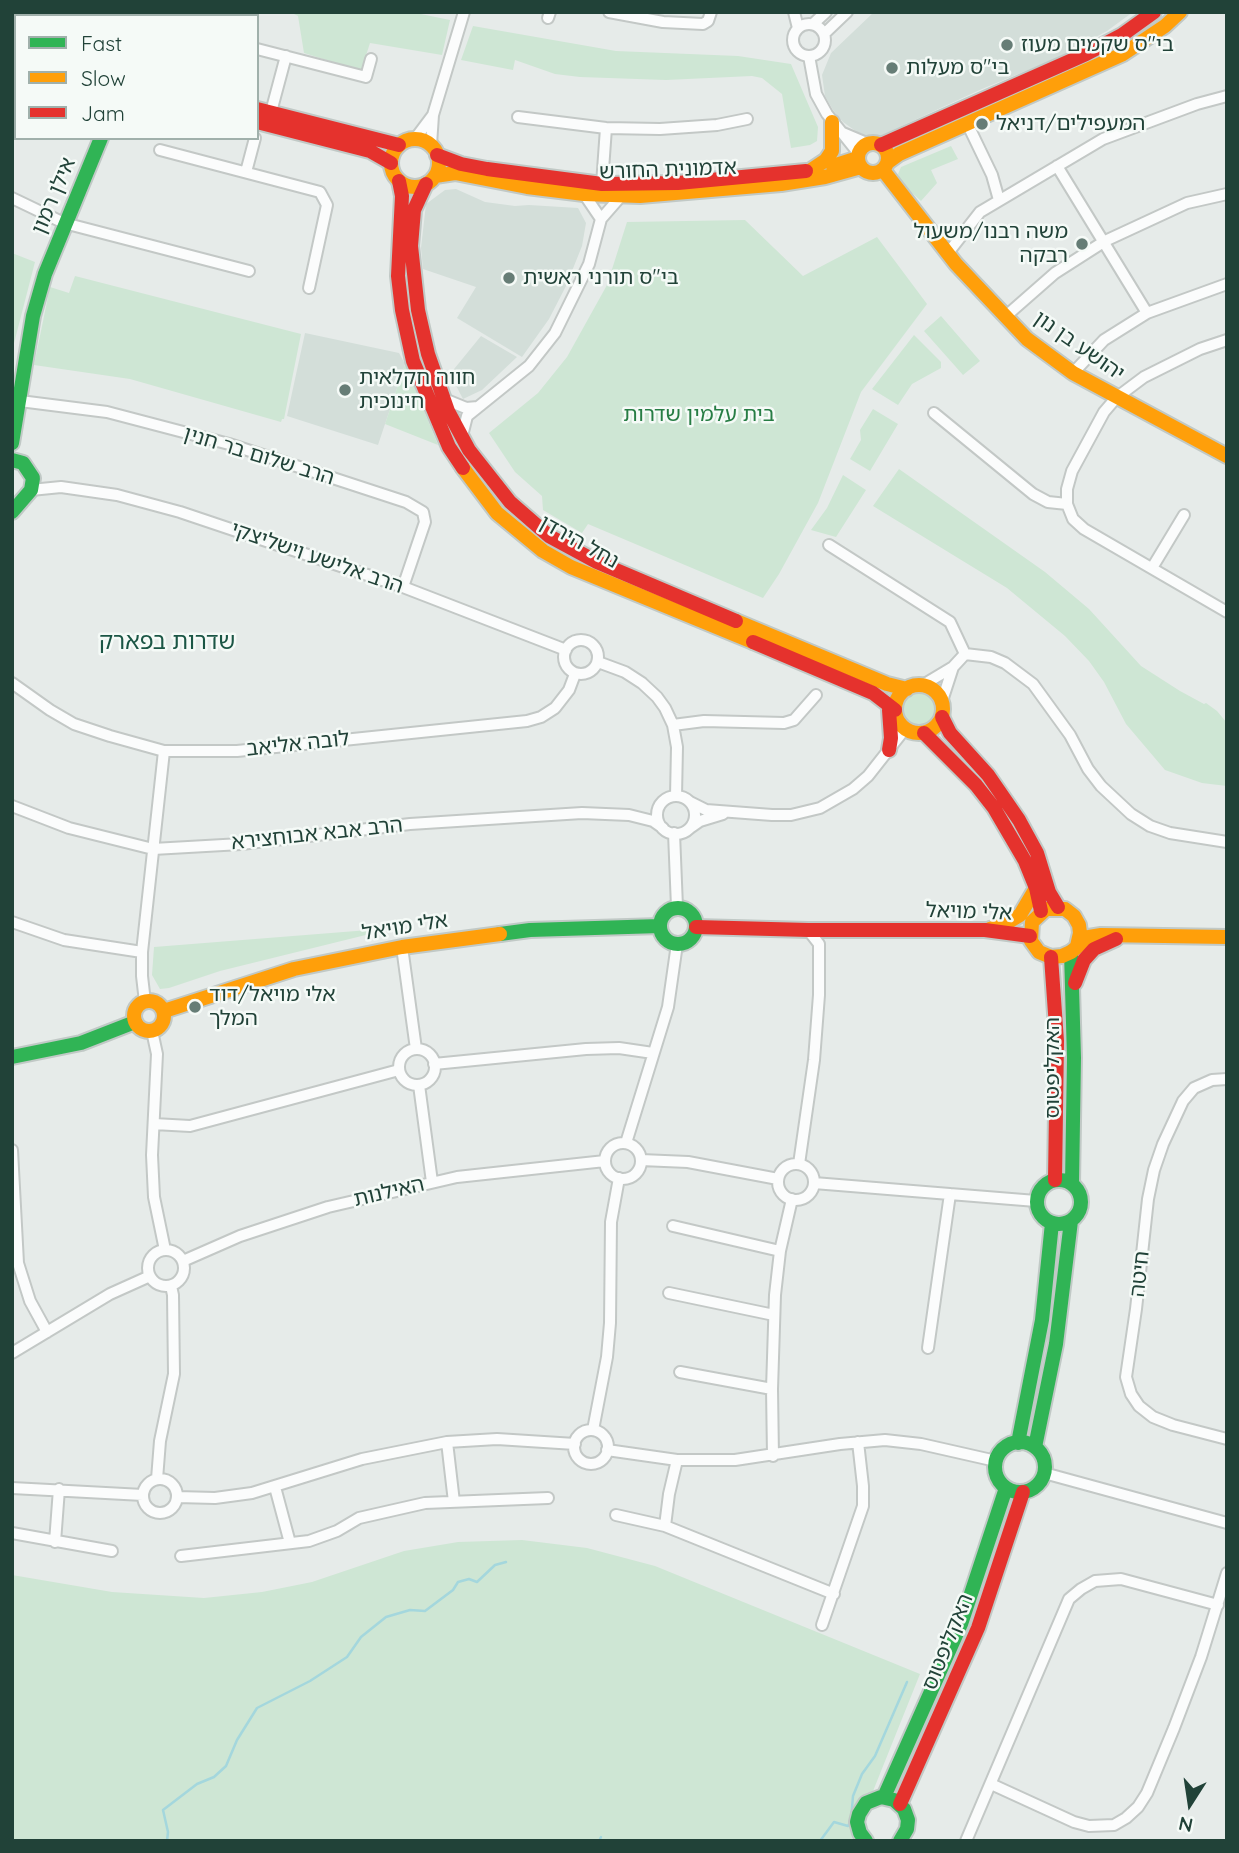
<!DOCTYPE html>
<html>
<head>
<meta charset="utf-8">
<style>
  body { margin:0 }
  #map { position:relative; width:1239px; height:1853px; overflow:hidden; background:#e6ebe9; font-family:Quicksand,sans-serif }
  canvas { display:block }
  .frame { position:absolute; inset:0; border:14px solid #214238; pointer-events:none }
  .legend { position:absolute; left:14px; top:14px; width:245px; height:126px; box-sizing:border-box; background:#f5faf7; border:2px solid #a0b0ab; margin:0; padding:9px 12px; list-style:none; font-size:21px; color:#214238 }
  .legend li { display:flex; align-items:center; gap:14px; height:35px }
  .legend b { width:35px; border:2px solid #a0b0ab }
  .north { position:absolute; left:1155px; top:1769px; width:70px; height:70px; -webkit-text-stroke:5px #f5faf7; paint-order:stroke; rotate:192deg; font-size:19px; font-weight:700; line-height:28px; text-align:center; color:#214238 }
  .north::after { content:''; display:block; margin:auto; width:24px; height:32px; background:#214238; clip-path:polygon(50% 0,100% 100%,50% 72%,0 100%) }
</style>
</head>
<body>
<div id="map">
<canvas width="1239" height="1853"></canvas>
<div class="frame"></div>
<ul class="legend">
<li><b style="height:9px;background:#30b455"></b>Fast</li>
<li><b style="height:9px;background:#ff9f0a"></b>Slow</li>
<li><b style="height:9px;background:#e5322d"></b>Jam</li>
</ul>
<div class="north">N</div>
</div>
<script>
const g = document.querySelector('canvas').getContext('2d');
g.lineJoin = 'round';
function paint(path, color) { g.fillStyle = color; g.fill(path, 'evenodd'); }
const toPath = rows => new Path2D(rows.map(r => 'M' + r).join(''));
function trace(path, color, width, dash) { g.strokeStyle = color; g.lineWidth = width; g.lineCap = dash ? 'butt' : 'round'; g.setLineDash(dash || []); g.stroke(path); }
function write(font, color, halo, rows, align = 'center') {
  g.font = font + ' Quicksand,"Noto Sans Hebrew",sans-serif'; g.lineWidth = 5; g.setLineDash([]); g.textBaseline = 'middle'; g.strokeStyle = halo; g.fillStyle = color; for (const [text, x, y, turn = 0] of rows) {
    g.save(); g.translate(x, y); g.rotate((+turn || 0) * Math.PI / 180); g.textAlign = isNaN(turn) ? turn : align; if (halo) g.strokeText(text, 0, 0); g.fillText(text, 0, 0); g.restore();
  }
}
paint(toPath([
  [874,12,1133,12,1107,31,1057,58,982,89,882,135,867,136,857,132,843,122,833,110,825,96,822,75,831,53],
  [456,189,485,202,515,206,529,205,578,208,586,223,582,246,566,286,549,319,522,357,457,318,476,287,423,269,421,248,426,204,445,190],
  [305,333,399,353,405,364,378,445,287,416],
  [481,336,517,357,482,390,463,399,450,374]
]), '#d3ded9');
paint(toPath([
  [290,12,411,12,450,20,442,55,370,43,361,71,304,53,298,16],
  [473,26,616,51,738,56,791,64,818,127,817,141,810,145,791,148,782,94,762,78,752,76,666,80,580,77,555,74,515,60,513,70,461,60],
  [951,146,958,159,931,170,937,183,921,201,901,183,898,174,901,167],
  [745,220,803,276,877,237,927,304,861,392,818,503,779,574,763,598,588,524,582,533,543,510,542,496,515,472,489,433,538,393,567,357,607,285,627,222],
  [12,253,35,262,12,351],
  [75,276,301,334,284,419,282,419,281,422,130,379,34,365,50,287,69,293],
  [941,316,980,361,963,375,924,331],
  [914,335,941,362,941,368,912,384,898,405,872,389],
  [405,364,438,445,385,424],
  [873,409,898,424,870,471,850,459,861,440,860,430],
  [899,469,1045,572,1089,609,1141,666,1180,691,1204,704,1206,703,1217,711,1227,723,1227,786,1202,783,1165,770,1126,724,1104,682,1089,661,1065,636,1007,588,873,506],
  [843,475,866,490,836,537,811,530,827,508],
  '900 709a18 18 0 1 1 36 0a18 18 0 1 1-36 0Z',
  [394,928,220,971,169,988,160,989,152,975,154,947],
  [522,1540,587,1548,655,1566,920,1674,853,1841,12,1841,12,1575,112,1592,204,1598,262,1592,312,1582,404,1551,458,1542]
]), '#cee6d4');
trace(toPath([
  [167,1841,168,1832,163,1810,197,1784,214,1777,226,1766,237,1740,257,1708,310,1681,347,1657,361,1637,386,1617,410,1610,425,1611,453,1590,458,1582,469,1579,477,1582,495,1565,506,1562],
  [599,1841,601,1837],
  [820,1841,834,1822,848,1826,851,1820,853,1796,862,1774,875,1756,907,1682]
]), '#a4d7dd', 2.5);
const street = toPath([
  [609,12,663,22,703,24,708,21,711,12],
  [794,12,798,28],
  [144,16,145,12],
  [548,18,550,12],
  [813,24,826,12],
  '793 40a16 16 0 1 1 32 0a16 16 0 1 1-32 0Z',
  [824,34,847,12],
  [257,49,366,77,371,59],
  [809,56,816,94,827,114,859,154],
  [271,112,286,56],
  [518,117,606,128,660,129,717,125,747,119],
  [967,123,992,175,999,200],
  [843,133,869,144],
  [415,139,433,115],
  [431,145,433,115,464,12],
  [160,150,320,192,327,205,309,288],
  [1057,166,1147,313],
  [246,172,255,138],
  [602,184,606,128],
  [584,194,601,219],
  [12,198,64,223,249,271],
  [948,253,980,212,1103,139,1197,104,1227,96],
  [1006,316,1055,273,1105,241,1187,203,1227,194],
  [1227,340,1200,349,1144,377,1116,398,1104,412,1072,471,1067,489,1067,504,1073,519,1084,529,1227,612],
  [1073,373,1104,340,1147,313,1227,284],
  [444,399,466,408,478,407],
  [12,400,107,412,229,444,406,502,423,512,425,522,403,587],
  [934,413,1033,494,1048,502,1067,504],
  [462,436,467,416,529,366,555,333,589,264,601,219,622,195],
  [31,490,61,487,117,495,180,512,403,587,566,650],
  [829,545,950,622,965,654],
  [1152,568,1184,515],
  '564 657a17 17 0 1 1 34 0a17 17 0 1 1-34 0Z',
  [598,662,625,672,642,683,657,697,665,708,673,725,677,747,676,796],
  [12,683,50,710,74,724,110,736,164,751,237,751,527,721,541,717,555,708,569,690,575,674],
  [923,685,953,667,965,654,991,657,1005,663,1033,684,1070,735,1088,769,1101,786,1131,814,1150,826,1170,833,1227,842],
  [942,701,953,667],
  [673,725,704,721,784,723,794,720,816,695],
  '657 815a19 19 0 1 1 38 0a19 19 0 1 1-38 0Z',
  [690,802,706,810,772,815,791,815,820,808,853,789,868,776,905,729],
  [12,806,69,828,153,849,241,844,410,824,582,813,629,815,653,821,663,828],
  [690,828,700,821,723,814],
  [674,833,677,907],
  [12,922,64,940,142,952],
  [402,947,416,1049],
  [145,1002,142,976,142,952,164,751],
  [152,1031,157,1054,152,1155,154,1197,165,1250],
  '399 1067a18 18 0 1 1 36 0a18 18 0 1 1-36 0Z',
  [434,1064,586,1049,619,1048,653,1053],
  [1227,1079,1212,1080,1194,1088,1183,1101,1163,1144,1154,1170,1148,1199,1136,1309,1126,1377,1131,1394,1139,1406,1153,1417,1173,1425,1227,1439],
  [419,1085,432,1182],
  [154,1124,190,1126,399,1070],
  [626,1143,668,1007,677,944],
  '605 1161a18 18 0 1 1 36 0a18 18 0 1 1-36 0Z',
  [12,1150,18,1263,30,1301,47,1332],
  [641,1160,688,1162,778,1179],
  [799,1164,814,1060,819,995,819,944,808,930],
  '778 1182a18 18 0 1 1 36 0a18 18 0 1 1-36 0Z',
  [814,1183,1036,1201],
  [673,1226,780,1251],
  '148 1268a18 18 0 1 1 36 0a18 18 0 1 1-36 0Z',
  [183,1261,240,1236,328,1207,457,1177,605,1161],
  [669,1293,774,1315],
  [928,1348,950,1194],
  [12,1353,110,1294,150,1276],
  [680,1372,772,1389],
  [593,1430,607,1357,610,1323,611,1222,619,1178],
  '574 1447a17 17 0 1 1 34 0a17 17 0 1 1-34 0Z',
  [447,1442,454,1502],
  [607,1450,677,1460,735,1460,840,1444,885,1440,921,1444,996,1461],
  [773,1456,772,1389,775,1295,780,1251,792,1199],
  [1044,1473,1227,1523],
  [157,1479,160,1441,174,1374,173,1295,171,1286],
  '143 1496a17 17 0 1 1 34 0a17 17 0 1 1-34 0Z',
  [275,1487,290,1543],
  [12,1488,143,1495],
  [177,1497,215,1498,252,1493,362,1459,447,1442,497,1439,575,1444],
  [616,1515,665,1526,834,1594],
  [665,1526,669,1494,677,1460],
  [12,1533,112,1551],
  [55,1542,59,1489],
  [181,1556,309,1541,337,1531,359,1518,425,1503,548,1498],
  [822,1625,863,1506,863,1486,858,1442],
  [991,1784,1074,1822,1089,1826,1114,1825,1126,1818,1138,1807,1147,1793,1174,1728,1201,1657,1227,1573],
  [966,1841,1069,1599,1081,1589,1095,1581,1121,1579,1218,1605]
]);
const fast = toPath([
  [12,443,33,316,45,274,101,138],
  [12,460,23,463,33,478,31,490,12,512],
  '660 926a18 18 0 1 1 36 0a18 18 0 1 1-36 0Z',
  [500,934,530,930,660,926],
  [1071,952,1074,1058,1072,1184],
  [12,1057,81,1043,135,1022],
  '1037 1202a22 22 0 1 1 44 0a22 22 0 1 1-44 0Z',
  '995 1467a25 25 0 1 1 50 0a25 25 0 1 1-50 0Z',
  [1018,1443,1042,1320,1052,1223],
  [1035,1447,1056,1344,1071,1221],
  [884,1797,961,1624,1006,1488],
  [866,1841,860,1833,857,1822,859,1814,866,1803,881,1797,894,1800,904,1809,908,1820,907,1829,900,1841]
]);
const slow = toPath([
  [25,12,27,16],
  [12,18,16,22],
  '391 163a24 24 0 1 1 48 0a24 24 0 1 1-48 0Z',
  '858 158a15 15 0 1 1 30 0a15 15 0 1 1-30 0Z',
  [888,162,899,154,1123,54,1165,26,1180,12],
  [833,166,858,158],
  [811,170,826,160,832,151,832,122],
  [883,170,956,264,1027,339,1073,373,1227,456],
  [435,176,455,173,527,187,584,194,640,196,781,184,825,177,861,167],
  [463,468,497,513,543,551,571,567,753,642],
  [736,621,887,684,907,689],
  '895 709a24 24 0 1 1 48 0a24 24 0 1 1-48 0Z',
  [990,929,1005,924,1020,915,1036,888],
  [1077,946,1080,933,1079,925,1074,916,1065,909,1046,909,1032,922,1031,941,1039,952,1051,957,1062,956,1071,952,1089,937,1101,935,1227,937],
  '134 1016a15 15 0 1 1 30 0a15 15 0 1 1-30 0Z',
  [164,1011,294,969,402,947,500,934]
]);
const jam = toPath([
  [257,109,399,145],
  [257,122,370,151,391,163],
  [881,145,1086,54,1122,35,1154,12],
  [437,155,461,164,487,169,602,184,678,183,806,171],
  [399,181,402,196,398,276,402,310,413,361,449,447,463,468],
  [426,184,414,210,411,246,418,310,428,354,448,411,469,450,510,502,549,536,597,562,736,621],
  [753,642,873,693,895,710],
  [889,710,891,738,889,750],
  [942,717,950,733,988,775,1019,820,1037,853,1049,892,1058,907],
  [924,733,976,785,994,808,1025,861,1036,888,1041,911],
  [696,927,808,930,985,930,1030,936],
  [1051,957,1057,1041,1055,1180],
  [1075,983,1084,960,1094,949,1116,939],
  [900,1804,978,1628,1023,1492]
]);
trace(street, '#c3c8c6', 14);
trace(fast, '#c1c9c6', 18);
trace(slow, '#c1c9c6', 18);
trace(jam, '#c1c9c6', 18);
trace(street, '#fbfcfc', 10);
trace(fast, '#30b455', 14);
trace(slow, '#ff9f0a', 14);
trace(jam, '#e5322d', 14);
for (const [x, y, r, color] of [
  [1007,45,7,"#667d76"],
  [892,68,7,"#667d76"],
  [982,124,7,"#667d76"],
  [1082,244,7,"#667d76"],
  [509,278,7,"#667d76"],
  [345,390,7,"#667d76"],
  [195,1007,7,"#667d76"]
]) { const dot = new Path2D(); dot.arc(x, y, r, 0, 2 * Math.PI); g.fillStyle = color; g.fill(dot); trace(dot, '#f5faf7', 2.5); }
write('21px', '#214238', '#f5faf7', [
  ["בי\"ס שקמים מעוז",1021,45],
  ["בי\"ס מעלות",906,68],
  ["המעפילים/דניאל",996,124],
  ["משה רבנו/משעול",1068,232,"right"],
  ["רבקה",1068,256,"right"],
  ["בי\"ס תורני ראשית",523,278],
  ["חווה חקלאית",359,378],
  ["חינוכית",359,402],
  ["אלי מויאל/דוד",209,995],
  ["המלך",209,1019]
], 'left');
write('21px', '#214238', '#f5faf7', [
  ["אדמונית החורש",668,170,-2],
  ["אילן רמון",54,196,-67],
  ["יהושע בן נון",1079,346,35],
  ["הרב שלום בר חנין",259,456,17],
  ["נחל הירדן",579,542,29],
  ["הרב אלישע וישליצקי",317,558,19],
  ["לובה אליאב",298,744,-6],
  ["הרב אבא אבוחצירא",317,834,-6],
  ["אלי מויאל",969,912,2],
  ["אלי מויאל",405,927,-9],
  ["האקליפטוס",1053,1068,-90],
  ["האילנות",389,1192,-13],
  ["חיטה",1140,1274,-84],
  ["האקליפטוס",948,1642,-68]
]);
write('21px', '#277d44', '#f5faf7', [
  ["בית עלמין שדרות",699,415]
]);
write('23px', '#1b5645', '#f5faf7', [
  ["שדרות בפארק",167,642]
]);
</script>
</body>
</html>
